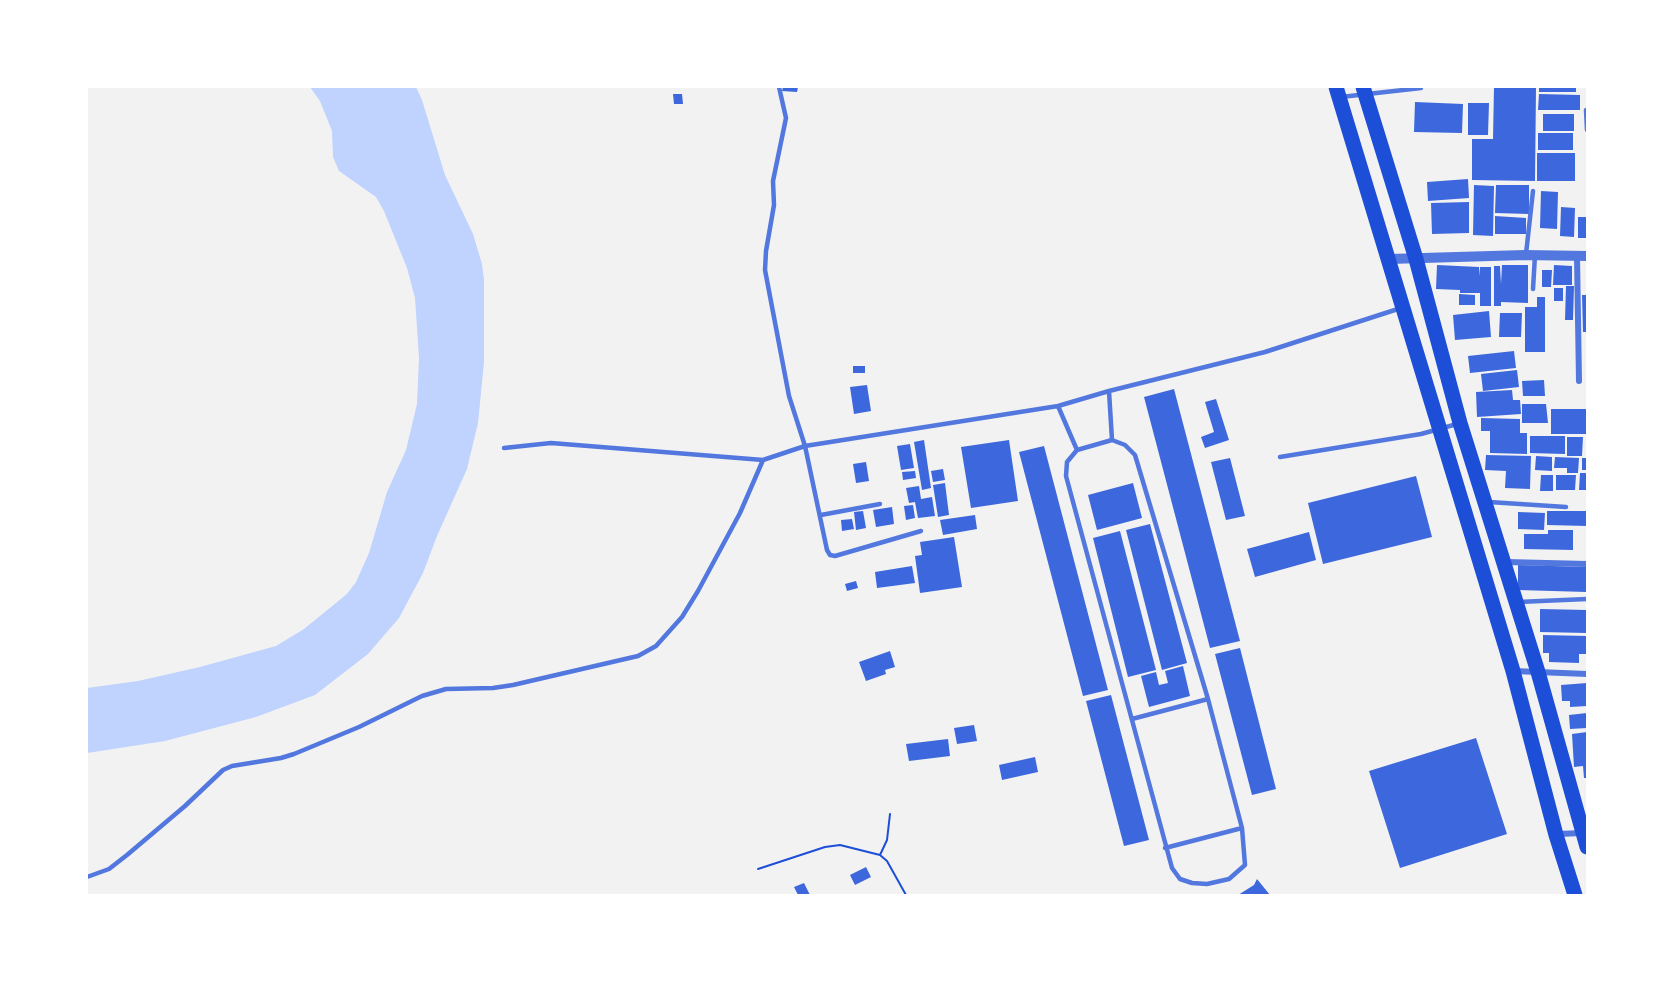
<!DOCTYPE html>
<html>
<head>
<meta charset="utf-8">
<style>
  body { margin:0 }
  #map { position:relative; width:1674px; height:982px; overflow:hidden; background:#f2f2f2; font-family:"Titillium Web",sans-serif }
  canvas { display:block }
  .frame { position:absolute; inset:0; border:88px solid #fff; pointer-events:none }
</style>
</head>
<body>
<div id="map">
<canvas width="1674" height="982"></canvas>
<div class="frame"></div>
</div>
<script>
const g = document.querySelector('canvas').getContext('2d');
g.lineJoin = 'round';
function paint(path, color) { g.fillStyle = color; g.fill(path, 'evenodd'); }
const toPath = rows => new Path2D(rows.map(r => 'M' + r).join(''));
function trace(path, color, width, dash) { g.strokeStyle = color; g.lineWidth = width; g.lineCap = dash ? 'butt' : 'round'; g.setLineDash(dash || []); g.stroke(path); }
paint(toPath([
  [310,87,416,87,422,100,445,175,473,234,482,264,484,280,484,362,478,423,467,469,437,536,423,573,399,618,368,654,315,695,256,717,165,741,87,753,87,688,138,681,200,667,276,646,304,629,347,594,356,582,369,553,387,492,406,450,417,404,419,358,415,298,407,268,384,211,376,197,339,171,333,157,332,131,320,101]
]), '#bfd3fe');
paint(toPath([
  [783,87,798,87,797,92,782,91],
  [1494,87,1536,87,1535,181,1472,180,1472,139,1493,139],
  [1539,87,1576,87,1576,92,1539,92],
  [673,94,682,94,683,104,674,104],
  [1539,94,1580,95,1580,110,1538,110],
  [1415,102,1463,104,1462,133,1414,132],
  [1468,103,1489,103,1488,135,1468,135],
  [1543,114,1574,114,1574,131,1543,131],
  [1538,133,1573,133,1573,150,1538,150],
  [1537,153,1575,153,1575,181,1537,181],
  [1468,179,1469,198,1428,201,1427,182],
  [1474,185,1494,186,1493,236,1473,235],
  [1496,185,1529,185,1529,214,1495,213],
  [1541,191,1558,192,1557,229,1540,228],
  [1469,202,1469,233,1432,234,1431,203],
  [1561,207,1575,208,1574,237,1560,236],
  [1495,216,1526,218,1526,234,1495,234],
  [1578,217,1587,217,1587,238,1578,238],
  [1437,265,1479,267,1479,276,1480,267,1491,267,1491,306,1480,306,1480,293,1460,293,1460,290,1436,289],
  [1502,265,1528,265,1528,303,1501,302,1501,306,1494,306,1494,266,1500,266,1501,284],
  [1554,265,1572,266,1572,285,1553,285],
  [1542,270,1552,270,1551,287,1542,287],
  [1566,286,1574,286,1573,320,1565,320],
  [1554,288,1563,288,1563,301,1554,301],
  [1459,294,1475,295,1475,305,1459,305],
  [1582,295,1587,295,1587,332,1583,332],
  [1537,297,1545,297,1545,352,1525,352,1525,307,1537,307],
  [1489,311,1491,337,1455,340,1453,315],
  [1500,313,1522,313,1521,337,1499,337],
  [1514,351,1516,368,1470,373,1468,356],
  [853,366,865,366,865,373,853,373],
  [1517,370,1519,387,1483,391,1481,374],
  [1544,380,1545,396,1523,396,1522,381],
  [867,385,871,411,854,414,850,387],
  [1174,389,1240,641,1210,648,1144,397],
  [1512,390,1513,400,1520,400,1521,414,1477,417,1476,392],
  [1216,399,1229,440,1205,448,1201,437,1214,432,1205,402],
  [1522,404,1546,404,1548,423,1522,423],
  [1551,409,1587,409,1587,434,1551,434],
  [1481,418,1520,419,1520,433,1527,433,1527,454,1490,453,1490,431,1481,431],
  [1530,436,1565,436,1565,454,1530,453],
  [1567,437,1583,437,1582,456,1567,456],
  [924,440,931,488,922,490,914,442],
  [1009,440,1018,501,971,508,961,447],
  [910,444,914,468,901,470,897,446],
  [1044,446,1108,690,1083,696,1019,452],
  [1486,455,1531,456,1530,489,1505,488,1506,471,1485,470],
  [1536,456,1552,457,1552,471,1535,470],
  [1555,457,1579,458,1578,473,1567,473,1567,468,1554,468],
  [1230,458,1245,516,1226,520,1211,462],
  [1582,458,1587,458,1587,470,1582,470],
  [866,462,869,481,856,483,853,464],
  [943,469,945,480,933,482,931,471],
  [915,471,916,478,903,480,902,472],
  [1580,473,1587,473,1587,490,1579,490],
  [1541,475,1553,475,1553,491,1540,491],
  [1556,475,1576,475,1575,490,1556,490],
  [1416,476,1432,537,1323,564,1308,503],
  [945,483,949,515,938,517,933,485],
  [1133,483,1142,518,1097,530,1088,495],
  [919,486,921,499,932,497,935,516,918,518,915,502,909,503,906,488],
  [913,505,915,518,906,520,904,506],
  [892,507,894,524,876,527,873,510],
  [863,511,866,528,856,530,854,512],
  [1547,511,1587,511,1587,526,1547,525],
  [1518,512,1545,513,1544,530,1518,529],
  [975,515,977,529,943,535,940,520],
  [852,519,854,529,842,531,841,520],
  [1150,524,1187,663,1162,670,1126,530],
  [1548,530,1573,530,1573,550,1524,549,1524,534,1548,534],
  [1120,531,1156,670,1128,677,1093,538],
  [1309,532,1316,560,1255,577,1247,549],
  [954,537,962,587,920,593,915,556,922,555,920,542],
  [1518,565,1587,567,1587,592,1518,590],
  [912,566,915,583,877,588,875,572],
  [856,581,858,588,847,591,845,584],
  [1540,609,1587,610,1587,633,1540,632],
  [1543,635,1587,636,1587,654,1579,654,1579,663,1549,662,1549,653,1543,653],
  [1240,648,1276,789,1252,795,1215,654],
  [890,651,895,667,885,670,886,674,866,681,859,662],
  [1183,666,1190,696,1149,707,1141,676,1156,672,1159,685,1168,683,1165,671],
  [1587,683,1587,706,1570,707,1570,701,1562,701,1561,685],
  [1111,695,1149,840,1124,846,1086,701],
  [1587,713,1587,728,1570,729,1569,715],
  [974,725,977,741,957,744,954,728],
  [1587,732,1587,778,1584,778,1583,766,1574,767,1572,734],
  [1476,738,1507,834,1400,868,1369,771],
  [948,739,950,756,909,761,906,744],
  [1035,757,1038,772,1002,780,999,765],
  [866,867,871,877,855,885,850,875],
  [1257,879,1270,895,1238,895,1254,885],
  [804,883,810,895,798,895,794,887]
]), '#3d67dc');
trace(toPath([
  [880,855,887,840,890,814],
  [758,869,825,847,840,845,880,855,887,861,906,895]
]), '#1d4ed8', 2);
trace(toPath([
  [779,87,786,118,773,181,774,205,766,251,765,270,789,396,805,446,827,550,830,555,835,556,921,531],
  [1341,97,1421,88],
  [1586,110,1587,130],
  [1526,254,1533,191],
  [1533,289,1535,255],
  [1058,406,1077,450,1067,462,1066,476,1172,868,1180,879,1192,883,1207,884,1229,879,1245,865,1242,828,1208,699,1135,455,1125,445,1112,440,1109,391],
  [504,448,551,443,763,460,805,446,1058,406,1109,391,1265,352,1401,308],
  [1077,450,1112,440],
  [1280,457,1421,434,1457,424],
  [1489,502,1566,507],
  [821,515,880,504],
  [1518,602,1587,599],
  [1132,719,1208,699],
  [1165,848,1242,828],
  [87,877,109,869,127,855,185,806,223,770,232,766,281,758,294,754,359,727,422,696,446,689,493,688,513,685,638,656,656,646,682,617,698,591,740,513,763,460]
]), '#5277de', 4.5);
trace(toPath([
  [1577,256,1579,381],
  [1506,562,1587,564],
  [1513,671,1587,674],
  [1558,834,1583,833]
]), '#5277de', 6);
trace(toPath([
  [1389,259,1525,255,1587,256]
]), '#5277de', 10);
trace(toPath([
  [1336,87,1513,671,1556,835,1575,895],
  [1363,87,1416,259,1460,423,1538,672,1587,847]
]), '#1d4ed8', 15);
</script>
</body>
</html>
